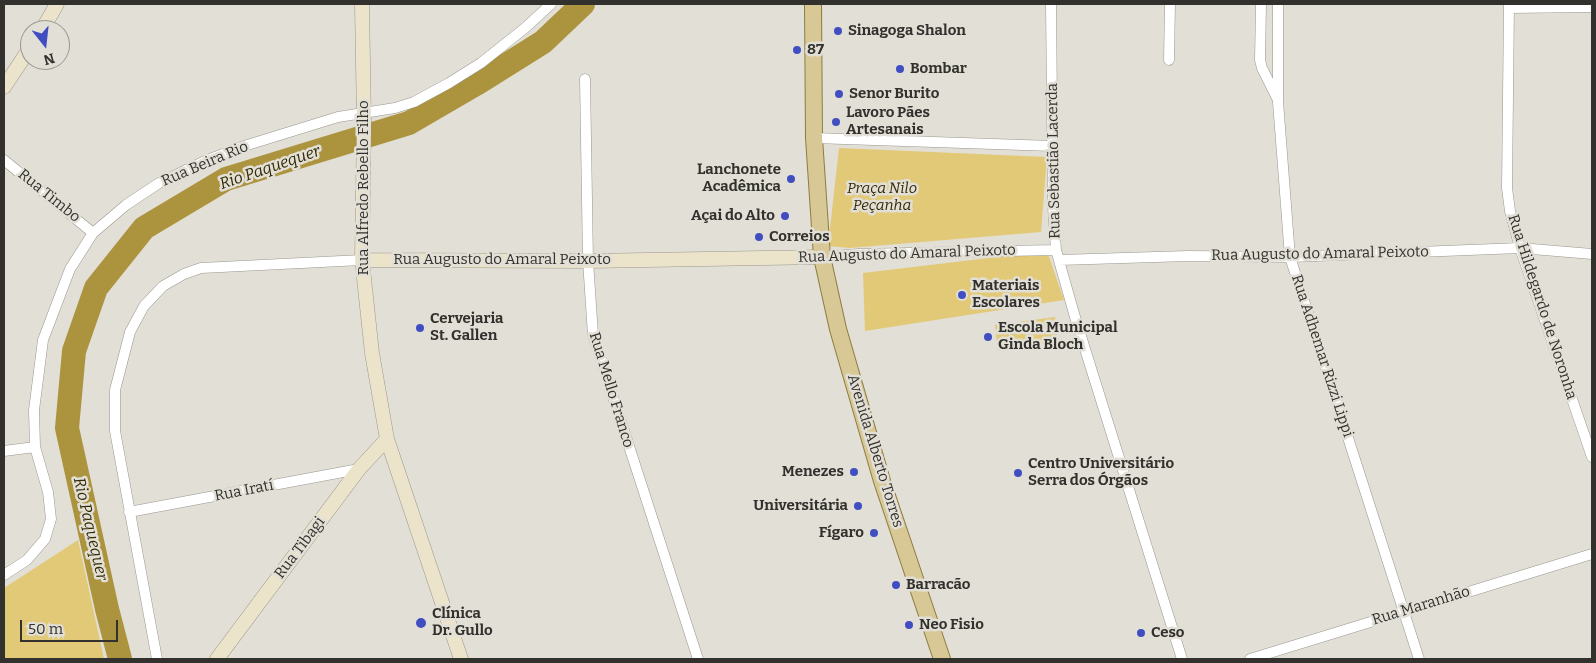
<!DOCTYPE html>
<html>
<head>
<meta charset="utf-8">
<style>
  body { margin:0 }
  #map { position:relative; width:1596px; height:663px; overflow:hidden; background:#e2dfd6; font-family:Bitter,serif }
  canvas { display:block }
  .frame { position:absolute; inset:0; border:5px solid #32312d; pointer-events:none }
  .north { position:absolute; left:20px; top:20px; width:50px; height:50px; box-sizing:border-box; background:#e2dfd6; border:1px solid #9c9992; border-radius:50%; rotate:164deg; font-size:14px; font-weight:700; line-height:20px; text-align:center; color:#32312d }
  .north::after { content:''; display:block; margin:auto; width:18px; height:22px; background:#414ec2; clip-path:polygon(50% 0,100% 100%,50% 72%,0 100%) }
  .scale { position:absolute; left:20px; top:620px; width:98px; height:22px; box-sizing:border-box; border:2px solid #32312d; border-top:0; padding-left:6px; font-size:15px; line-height:18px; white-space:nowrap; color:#32312d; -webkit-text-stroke:4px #e2dfd6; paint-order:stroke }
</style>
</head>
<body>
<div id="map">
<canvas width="1596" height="663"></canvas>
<div class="frame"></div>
<div class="north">N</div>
<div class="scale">50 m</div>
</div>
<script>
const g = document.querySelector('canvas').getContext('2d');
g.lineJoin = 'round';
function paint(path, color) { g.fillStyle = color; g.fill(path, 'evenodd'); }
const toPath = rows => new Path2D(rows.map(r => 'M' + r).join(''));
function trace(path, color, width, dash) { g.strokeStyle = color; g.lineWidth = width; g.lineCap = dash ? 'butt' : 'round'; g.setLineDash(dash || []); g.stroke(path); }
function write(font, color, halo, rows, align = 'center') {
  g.font = font + ' Bitter,serif'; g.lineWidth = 5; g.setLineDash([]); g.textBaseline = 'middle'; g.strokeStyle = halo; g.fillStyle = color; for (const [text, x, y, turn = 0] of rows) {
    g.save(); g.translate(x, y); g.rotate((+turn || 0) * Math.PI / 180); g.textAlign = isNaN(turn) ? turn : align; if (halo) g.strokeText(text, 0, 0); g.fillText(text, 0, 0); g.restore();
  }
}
paint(toPath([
  [839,148,1047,157,1041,232,850,248,828,246],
  [1047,251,1064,300,865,331,863,273],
  [1055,317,1058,342,998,350,995,325],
  [78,540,104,659,4,659,4,588]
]), '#e2c977');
trace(toPath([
  [120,659,107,609,67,428,74,351,96,288,144,228,226,179,409,123,476,84,543,42,583,4]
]), '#ac933d', 24);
const street = toPath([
  [1051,4,1053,207,1056,250,1075,317,1182,659],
  [1261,4,1260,60,1262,68,1277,98],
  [1278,4,1278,102,1290,257,1419,659],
  [1509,4,1507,188,1510,211,1520,248,1592,457],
  [1509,8,1592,7],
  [1169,60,1170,4],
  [585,79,588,261,593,335,698,659],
  [814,138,1053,146],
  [4,160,93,233],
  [822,257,859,254,1056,250],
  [1059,260,1188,256,1290,257,1520,248,1592,254],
  [4,451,35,447],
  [129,512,359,469],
  [4,575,27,560,45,539,51,519,48,492,35,447,34,410,43,340,70,269,93,233,126,205,159,183,205,161,241,147,338,117,395,108,414,102,449,83,481,63,525,28,551,4],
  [157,659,115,431,115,390,130,332,144,306,163,286,184,274,201,268,362,260],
  [1250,659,1592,554]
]);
const secondary = toPath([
  [362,4,364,122,362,260,372,353,387,439,461,659],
  [42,30,57,4],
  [4,87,30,48],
  [362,260,588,261,822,257],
  [217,659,359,469,387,439]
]);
const primary = toPath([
  [813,4,814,138,822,257,838,329,882,481,942,659]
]);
trace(street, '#99968e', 11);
trace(secondary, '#99968e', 15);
trace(primary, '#8d7c42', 18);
trace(street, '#fff', 10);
trace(secondary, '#ece4ca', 14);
trace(primary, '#d8c895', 16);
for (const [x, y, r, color] of [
  [838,31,5,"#414ec2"],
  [797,50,5,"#414ec2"],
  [900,69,5,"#414ec2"],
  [839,94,5,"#414ec2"],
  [836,122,5,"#414ec2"],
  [791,179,5,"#414ec2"],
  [785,216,5,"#414ec2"],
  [759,237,5,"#414ec2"],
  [962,295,5,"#414ec2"],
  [420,328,5,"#414ec2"],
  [988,337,5,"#414ec2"],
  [854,472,5,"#414ec2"],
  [1018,473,5,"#414ec2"],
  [858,506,5,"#414ec2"],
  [874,533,5,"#414ec2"],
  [896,585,5,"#414ec2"],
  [421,623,6,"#414ec2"],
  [909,625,5,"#414ec2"],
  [1141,633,5,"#414ec2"]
]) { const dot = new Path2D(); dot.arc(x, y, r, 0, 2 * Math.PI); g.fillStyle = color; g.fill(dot); trace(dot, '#e2dfd6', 2); }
write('bold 15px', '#32312d', '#e2dfd6', [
  ["Sinagoga Shalon",848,31],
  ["87",807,50],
  ["Bombar",910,69],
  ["Senor Burito",849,94],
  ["Lavoro Pães",846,113],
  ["Artesanais",846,130],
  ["Lanchonete",781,170,"right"],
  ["Acadêmica",781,187,"right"],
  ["Açai do Alto",775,216,"right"],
  ["Correios",769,237],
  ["Materiais",972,286],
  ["Escolares",972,303],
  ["Cervejaria",430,319],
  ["St. Gallen",430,336],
  ["Escola Municipal",998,328],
  ["Ginda Bloch",998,345],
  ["Centro Universitário",1028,464],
  ["Serra dos Órgãos",1028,481],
  ["Menezes",844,472,"right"],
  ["Universitária",848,506,"right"],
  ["Fígaro",864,533,"right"],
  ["Barracão",906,585],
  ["Clínica",432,614],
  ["Dr. Gullo",432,631],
  ["Neo Fisio",919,625],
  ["Ceso",1151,633]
], 'left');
write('15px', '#32312d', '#e2dfd6', [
  ["Rua Sebastião Lacerda",1054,161,-91],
  ["Rua Beira Rio",205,164,-23],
  ["Rua Alfredo Rebello Filho",364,188,-90],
  ["Rua Timbo",49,196,39],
  ["Rua Augusto do Amaral Peixoto",907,254,-2],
  ["Rua Augusto do Amaral Peixoto",1320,254,-1],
  ["Rua Augusto do Amaral Peixoto",502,260],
  ["Rua Hildegardo de Noronha",1542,307,72],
  ["Rua Adhemar Rizzi Lippi",1322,356,72],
  ["Rua Mello Franco",611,390,73],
  ["Avenida Alberto Torres",875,451,73],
  ["Rua Iratí",244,491,-11],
  ["Rua Tibagi",300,548,-53],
  ["Rua Maranhão",1421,606,-17]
]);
write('italic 15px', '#362c05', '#e2dfd6', [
  ["Praça Nilo",882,189],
  ["Peçanha",882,206]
]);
write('italic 16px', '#332902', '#e2dfd6', [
  ["Rio Paquequer",270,168,-19],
  ["Rio Paquequer",90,529,77]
]);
</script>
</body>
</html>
